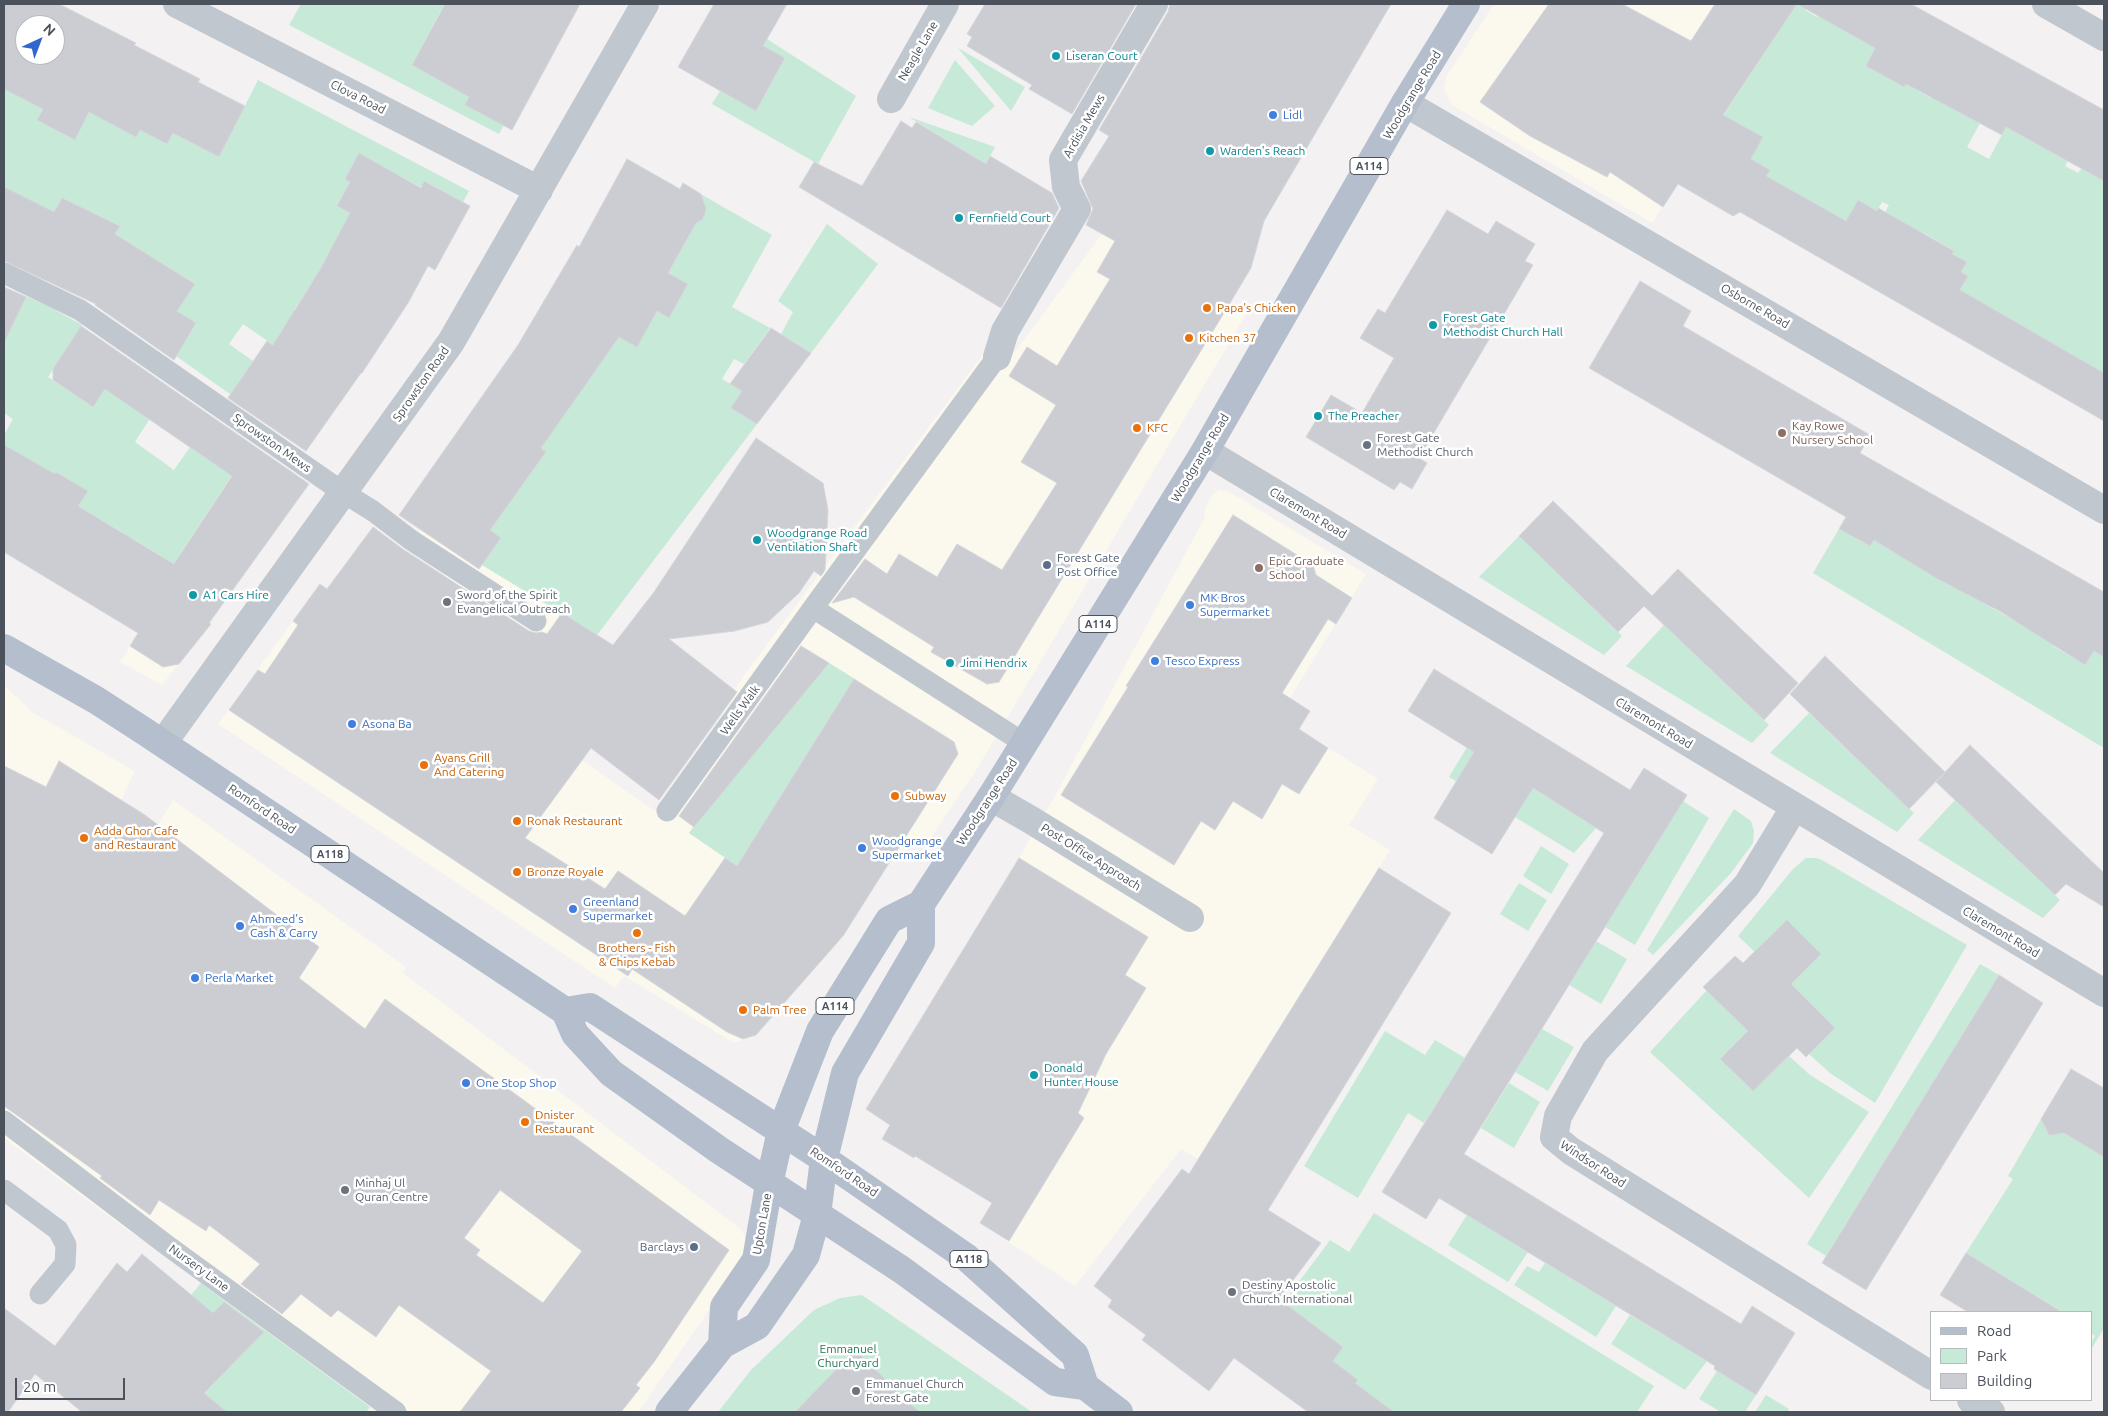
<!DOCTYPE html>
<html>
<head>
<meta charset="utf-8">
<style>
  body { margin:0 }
  #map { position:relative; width:2108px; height:1416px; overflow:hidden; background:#f3f1f1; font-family:Ubuntu,sans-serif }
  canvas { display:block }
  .frame { position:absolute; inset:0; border:5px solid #4b525c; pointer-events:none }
  .legend { position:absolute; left:1930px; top:1311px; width:162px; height:90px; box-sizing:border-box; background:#fff; border:1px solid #b7babe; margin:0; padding:6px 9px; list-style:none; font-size:15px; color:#4b525c }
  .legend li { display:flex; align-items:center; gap:10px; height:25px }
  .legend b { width:25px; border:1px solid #b7babe }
  .north { position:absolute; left:15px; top:15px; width:50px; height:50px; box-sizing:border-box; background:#fff; border:1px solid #b7babe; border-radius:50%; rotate:43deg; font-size:14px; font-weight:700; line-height:20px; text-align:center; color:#4b525c }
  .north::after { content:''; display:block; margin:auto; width:18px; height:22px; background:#3066ce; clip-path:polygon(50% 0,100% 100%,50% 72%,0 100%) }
  .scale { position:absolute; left:15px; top:1378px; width:110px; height:22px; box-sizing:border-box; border:2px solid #4b525c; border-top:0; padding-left:6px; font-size:15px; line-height:18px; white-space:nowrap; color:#4b525c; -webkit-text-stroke:4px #fff; paint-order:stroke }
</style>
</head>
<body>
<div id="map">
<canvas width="2108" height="1416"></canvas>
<div class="frame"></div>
<ul class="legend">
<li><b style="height:6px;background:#b4becc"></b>Road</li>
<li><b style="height:14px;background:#c6ead7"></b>Park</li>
<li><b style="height:14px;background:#cbcdd3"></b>Building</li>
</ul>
<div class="north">N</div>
<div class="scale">20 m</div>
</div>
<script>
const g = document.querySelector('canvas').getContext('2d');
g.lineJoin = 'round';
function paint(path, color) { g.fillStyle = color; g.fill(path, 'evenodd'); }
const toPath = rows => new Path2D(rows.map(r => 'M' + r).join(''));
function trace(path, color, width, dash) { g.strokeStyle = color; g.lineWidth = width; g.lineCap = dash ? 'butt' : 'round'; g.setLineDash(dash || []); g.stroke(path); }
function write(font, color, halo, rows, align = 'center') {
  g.font = font + ' Ubuntu,sans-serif'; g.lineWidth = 5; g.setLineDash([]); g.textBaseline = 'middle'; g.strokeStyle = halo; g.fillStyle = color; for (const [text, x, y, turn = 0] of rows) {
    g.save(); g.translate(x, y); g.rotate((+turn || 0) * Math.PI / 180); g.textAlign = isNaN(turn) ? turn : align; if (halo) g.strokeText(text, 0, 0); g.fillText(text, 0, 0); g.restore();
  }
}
paint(toPath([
  [1494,4,1797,4,1652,223,1452,105,1444,88,1447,75],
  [1102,234,1247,313,974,774,929,840,894,855,842,938,756,1035,734,1043,624,976,615,988,218,724,293,621,319,640,409,620,449,570,411,540,425,527,482,565,597,635,530,724,658,813,724,715,719,712,745,674,987,349,1006,364],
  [1219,490,1228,491,1366,574,1290,698,1310,711,1299,729,1378,779,1349,825,1390,850,1379,868,1451,913,1272,1203,1181,1149,1075,1286,980,1223,992,1201,985,1199,920,1159,914,1158,882,1139,890,1125,866,1109,1019,858,1056,794,1205,517,1205,508,1213,494],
  [161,595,211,624,162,685,120,662],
  [4,685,32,712,135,771,121,800,158,825,173,800,406,967,403,973,742,1230,747,1244,745,1253,715,1302,638,1412,378,1412,225,1301,140,1232,137,1237,4,1138]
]), '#fbf8ed');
paint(toPath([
  [301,4,452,4,447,12,441,10,412,65,469,97,465,105,504,125,499,134,289,25],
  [1797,4,1808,4,1805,10,1817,17,1824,4,1829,4,1860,21,1852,35,1875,48,1866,66,1904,87,1911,74,1918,78,1913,88,1930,98,1939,83,1980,123,1967,147,1989,159,2006,127,2036,143,2045,128,2077,145,2065,166,2078,173,2082,168,2104,181,2104,373,1960,291,1968,276,1961,272,1967,262,1952,254,1953,250,1922,232,1908,256,1882,218,1889,205,1882,202,1877,211,1858,200,1846,221,1765,178,1769,169,1751,159,1763,137,1734,121,1719,147,1707,140],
  [718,20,767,39,856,96,818,164,712,104,720,91,756,111,785,59],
  [958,48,1025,87,1011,111],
  [55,55,64,66,37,120,75,140,102,86,140,130,167,144,193,93,198,96,179,136,219,157,258,80,469,191,463,202,425,181,421,187,359,154,345,179,350,182,337,206,391,236,357,259,316,276,294,310,309,319,303,365,243,324,229,344,253,361,239,382,305,447,176,356,196,323,177,311,194,283,115,234,119,225,62,198,53,214,4,187,4,89,15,94],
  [955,60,995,106,972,126,928,108],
  [909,117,995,147,986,164],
  [692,189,772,235,732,307,770,328,744,364,734,359,722,379,742,391,732,408,757,424,597,635,482,565,501,538,485,527,519,490,546,452,541,448,624,293,669,318,688,284,633,253,679,253,696,223,702,220,705,214,706,208,703,200],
  [827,224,878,264,811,353,781,334,793,312,778,301],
  [14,291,48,306,82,325,48,377,93,407,112,379,156,409,135,442,174,470,190,447,232,475,180,554,195,564,189,573,134,539,117,566,107,560,124,533,78,506,87,491,57,472,8,497,4,494,4,435,13,419,4,413,4,341,16,318,4,312,4,301,6,298,10,299],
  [1839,529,1869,546,1874,539,1952,587,1966,563,1996,580,1983,603,2015,621,2067,622,2053,646,2085,665,2094,651,2104,657,2104,748,1813,573],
  [1519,536,1622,636,1604,655,1479,577],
  [1664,625,1769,725,1752,743,1626,666],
  [821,658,855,679,737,866,689,833],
  [1809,713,1914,813,1897,832,1770,753],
  [1467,747,1596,828,1574,853,1449,777],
  [1955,800,2060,900,2043,918,1918,840],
  [1683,801,1709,818,1635,945,1605,927],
  [1734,809,1751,821,1754,831,1753,843,1731,873,1653,955,1647,950],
  [1541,846,1569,864,1551,894,1523,876],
  [1806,858,1816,858,1822,860,1967,945,1875,1103,1830,1073,1809,1054,1835,1028,1791,984,1821,954,1755,952,1738,936,1793,869],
  [1519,883,1547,900,1528,931,1500,914],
  [1596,941,1627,959,1601,1004,1569,985],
  [1980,964,1999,975,1826,1256,1807,1244],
  [1707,990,1748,1031,1720,1059,1753,1091,1789,1056,1810,1075,1869,1112,1809,1198,1650,1052],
  [1542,1029,1574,1047,1548,1091,1515,1072],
  [1385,1031,1425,1055,1435,1040,1465,1058,1424,1123,1408,1113,1358,1198,1304,1166],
  [1509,1083,1540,1102,1514,1148,1481,1128],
  [2041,1119,2047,1131,2064,1133,2096,1152,2104,1139,2104,1328,2092,1348,2092,1341,2095,1336,2092,1334,2092,1312,2063,1312,1966,1253,2013,1179,2008,1176],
  [1374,1213,1654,1386,1637,1412,1394,1412,1355,1383,1357,1380,1333,1361,1343,1347,1307,1320,1273,1317,1330,1240,1349,1252],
  [1467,1215,1528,1252,1508,1282,1448,1245],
  [1545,1263,1616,1306,1596,1337,1514,1285,1527,1266,1539,1272],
  [201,1283,225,1301,370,1407,366,1412,218,1412,221,1407,211,1400,202,1412,188,1412,197,1400,191,1295],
  [862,1295,1032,1412,718,1412,751,1370,814,1310,840,1298],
  [1630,1315,1707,1361,1685,1390,1611,1344],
  [1717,1371,1756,1395,1745,1412,1721,1412,1699,1399],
  [1766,1395,1789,1409,1787,1412,1755,1412]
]), '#c6ead7');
const building = toPath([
  [4,4,59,4,136,43,134,45,200,79,198,82,245,106,219,157,173,133,167,144,140,130,136,137,89,112,75,140,37,120,43,109,4,89,4,4],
  [25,25,55,25,55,55,25,55,25,25],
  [445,4,580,4,512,130,465,105,469,97,412,65,445,4],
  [714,4,787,4,763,46,785,58,756,111,678,67,714,4],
  [985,4,1136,4,1072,114,1029,89,1032,85,967,46,972,37,967,34,985,4],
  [1170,4,1391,4,1264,221,1251,268,1230,303,999,682,987,684,931,652,934,647,854,597,832,603,865,559,887,574,899,554,937,577,957,544,1002,570,1057,483,1021,462,1056,405,1009,376,1027,347,1057,366,1110,279,1097,272,1115,241,1086,225,1093,209,1081,181,1109,136,1099,130,1168,12,1170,4],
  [1549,4,1622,4,1691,41,1715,4,1797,4,1723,115,1763,137,1751,159,1770,170,1766,176,1846,221,1858,200,1877,211,1878,208,1954,251,1952,254,1967,262,1961,272,1968,276,1960,290,2104,373,2104,421,1740,212,1733,216,1678,184,1663,207,1610,172,1607,177,1530,136,1480,102,1549,4],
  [1797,4,1911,4,2104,110,2104,181,2006,127,2002,135,1906,84,1904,87,1866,66,1875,48,1797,4],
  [901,121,912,128,916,122,986,164,990,156,1052,193,1059,208,1001,308,799,187,814,162,862,186,901,121],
  [359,153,421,188,424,181,470,206,435,270,428,266,408,303,362,373,361,373,306,451,228,398,267,341,273,345,321,268,350,213,337,206,350,182,345,179,359,153],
  [627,159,680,189,683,183,701,194,706,208,705,214,702,220,696,223,668,273,688,284,669,318,657,311,637,347,619,337,541,448,546,452,490,530,501,538,479,569,399,515,518,345,577,245,579,247,627,159],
  [4,187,54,212,62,198,120,226,115,234,195,284,177,311,196,323,174,360,95,305,96,304,4,261,4,187],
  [1447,210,1488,234,1496,221,1535,244,1525,261,1533,265,1419,458,1427,463,1412,489,1400,482,1394,490,1306,437,1331,395,1362,413,1394,358,1360,338,1378,309,1385,313,1447,210],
  [1640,281,1691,311,1683,326,1870,435,1860,453,2104,592,2104,657,2094,651,2085,665,2001,612,1936,578,1874,540,1870,546,1839,529,1846,517,1589,368,1640,281],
  [4,287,26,297,4,343,4,287],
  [81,326,309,484,209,623,211,624,179,664,163,667,130,646,138,633,4,552,4,445,55,474,56,472,88,491,78,506,174,564,232,476,105,389,93,407,53,380,53,369,81,326],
  [771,328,811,353,757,424,731,408,742,391,730,384,771,328],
  [756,438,823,483,828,510,825,570,821,576,814,571,799,593,768,622,735,631,669,639,737,692,659,800,591,748,525,838,605,889,618,871,685,916,725,858,737,866,854,679,954,742,958,754,843,936,756,1035,743,1039,727,1032,632,969,628,976,229,710,258,670,265,674,298,625,293,621,320,584,327,589,373,527,404,550,529,631,536,633,542,632,547,634,562,613,613,645,654,592,756,438],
  [1553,501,1652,596,1678,569,1798,683,1764,720,1644,606,1618,632,1519,536,1553,501],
  [1233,515,1313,565,1316,575,1352,598,1336,624,1328,619,1282,693,1310,711,1299,729,1328,748,1299,794,1282,784,1262,819,1233,801,1215,830,1201,821,1174,865,1061,795,1128,687,1126,686,1233,515],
  [801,646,829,663,694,827,679,816,801,646],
  [1825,656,1945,772,1909,809,1790,694,1825,656],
  [1434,669,1630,790,1644,768,1687,795,1464,1154,1741,1324,1752,1306,1795,1333,1756,1395,1714,1369,1715,1366,1439,1198,1426,1219,1382,1192,1604,833,1533,788,1492,854,1434,818,1474,752,1408,711,1434,669],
  [1970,745,2104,873,2104,907,2066,884,2055,895,1936,782,1970,745],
  [59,761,145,815,319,947,299,978,365,1029,385,999,729,1250,654,1362,636,1385,640,1388,621,1412,460,1412,491,1371,399,1305,376,1337,338,1310,331,1317,301,1294,282,1314,241,1284,260,1264,209,1225,206,1231,159,1200,150,1215,100,1178,102,1176,4,1106,4,766,46,787,59,761],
  [500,1190,582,1251,543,1303,476,1255,480,1250,464,1238,500,1190],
  [1019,858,1148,937,1125,975,1146,988,1106,1054,1078,1113,1084,1118,1009,1241,980,1223,992,1203,915,1156,914,1158,882,1139,890,1125,866,1109,1019,858],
  [1379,868,1451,913,1268,1210,1321,1243,1279,1299,1343,1347,1333,1361,1358,1380,1355,1383,1394,1412,1308,1412,1234,1358,1209,1391,1142,1340,1146,1335,1108,1307,1112,1300,1094,1286,1182,1169,1189,1174,1379,868],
  [1787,920,1821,954,1791,984,1835,1028,1806,1057,1797,1048,1753,1091,1720,1059,1748,1031,1703,987,1735,956,1743,963,1787,920],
  [1999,975,2043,1003,1866,1290,1822,1263,1999,975],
  [2071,1069,2104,1088,2104,1157,2064,1133,2049,1135,2041,1119,2071,1069],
  [1966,1253,2062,1312,1968,1312,1940,1295,1966,1253],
  [142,1254,213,1313,224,1302,264,1332,204,1393,227,1412,82,1412,35,1374,8,1412,4,1412,4,1308,55,1346,117,1263,127,1272,142,1254],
  [855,1350,919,1412,795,1412,855,1350]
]);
paint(building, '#cbcdd3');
trace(building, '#d6d7db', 1);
trace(toPath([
  [4,273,80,310,344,493,373,511,411,540,536,621],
  [813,608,1024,743],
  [667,811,813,608,997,357],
  [4,1121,168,1246,396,1412],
  [4,1190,58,1230,66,1245,65,1264,40,1294]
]), '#c1c7ce', 21);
trace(toPath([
  [177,4,539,190],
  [2046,4,2104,37],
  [891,99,945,4],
  [1405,103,2104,510],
  [997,357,1005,331,1077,209,1066,187,1063,160,1154,4],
  [1205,451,2104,993],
  [163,743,451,342,645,4],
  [991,797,1031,820,1190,918],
  [1794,808,1747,885,1595,1051,1558,1116,1554,1137,1571,1151,1932,1376],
  [1971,1400,1991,1412]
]), '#c1c7ce', 28);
trace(toPath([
  [4,648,96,700,144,731,565,1011,575,1034,611,1073,719,1150,902,1270,1055,1382,1085,1386,1119,1412],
  [565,1011,590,1007,824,1159,966,1257,1075,1355,1085,1386],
  [722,1345,724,1307,756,1260,769,1184,781,1131,820,1031,889,920,921,904,991,797,1205,451,1405,103,1466,4],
  [669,1412,722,1345,757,1326,806,1255,817,1215,824,1159,845,1073,921,943,921,904]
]), '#b4becc', 28);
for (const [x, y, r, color] of [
  [1056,56,5,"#0f9aa8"],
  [1273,115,5,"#3f7fe0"],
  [1210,151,5,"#0f9aa8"],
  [959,218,5,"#0f9aa8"],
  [1207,308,5,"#e8710a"],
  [1433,325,5,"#0f9aa8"],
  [1189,338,5,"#e8710a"],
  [1318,416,5,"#0f9aa8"],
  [1137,428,5,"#e8710a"],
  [1782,433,5,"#8d6e63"],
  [1367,445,5,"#6b7280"],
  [757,540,5,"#0f9aa8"],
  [1047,565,5,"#5c6f8a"],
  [1259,568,5,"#8d6e63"],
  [193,595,5,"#0f9aa8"],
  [447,602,5,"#6b7280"],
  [1190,605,5,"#3f7fe0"],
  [1155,661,5,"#3f7fe0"],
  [950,663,5,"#0f9aa8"],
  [352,724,5,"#3f7fe0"],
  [424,765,5,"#e8710a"],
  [895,796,5,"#e8710a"],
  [517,821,5,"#e8710a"],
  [84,838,5,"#e8710a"],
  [862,848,5,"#3f7fe0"],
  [517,872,5,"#e8710a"],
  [573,909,5,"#3f7fe0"],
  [240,926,5,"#3f7fe0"],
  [637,933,5,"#e8710a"],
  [195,978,5,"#3f7fe0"],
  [743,1010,5,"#e8710a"],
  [1034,1075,5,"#0f9aa8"],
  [466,1083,5,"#3f7fe0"],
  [525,1122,5,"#e8710a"],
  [345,1190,5,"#6b7280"],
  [694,1247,5,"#5c6f8a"],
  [1232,1292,5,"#6b7280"],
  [856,1391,5,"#6b7280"]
]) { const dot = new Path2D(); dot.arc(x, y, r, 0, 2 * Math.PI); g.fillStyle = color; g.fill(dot); trace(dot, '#fff', 2); }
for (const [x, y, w] of [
  [1369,166,38],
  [1098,624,38],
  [330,854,38],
  [835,1006,38],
  [969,1259,38]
]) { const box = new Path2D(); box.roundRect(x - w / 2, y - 8.5, w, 17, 4); g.fillStyle = '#fff'; g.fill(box); trace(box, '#4b525c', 1); }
write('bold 11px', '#4b525c', null, [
  ["A114",1369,166],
  ["A114",1098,624],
  ["A118",330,854],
  ["A114",835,1006],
  ["A118",969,1259]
]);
write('12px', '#4b525c', '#fff', [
  ["Neagle Lane",918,51,-60],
  ["Woodgrange Road",1412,95,-59],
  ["Clova Road",358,97,27],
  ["Ardisia Mews",1084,126,-60],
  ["Osborne Road",1755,306,30],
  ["Sprowston Road",421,384,-55],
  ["Sprowston Mews",272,443,35],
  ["Woodgrange Road",1200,458,-59],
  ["Claremont Road",1308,513,31],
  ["Wells Walk",740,710,-54],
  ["Claremont Road",1654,723,31],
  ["Woodgrange Road",987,802,-57],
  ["Romford Road",262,809,34],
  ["Post Office Approach",1091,857,32],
  ["Claremont Road",2001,932,31],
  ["Windsor Road",1593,1164,33],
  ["Romford Road",844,1172,34],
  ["Upton Lane",762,1224,-80],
  ["Nursery Lane",199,1268,36]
]);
write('12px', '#0d838f', '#fff', [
  ["Liseran Court",1066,56],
  ["Warden's Reach",1220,151],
  ["Fernfield Court",969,218],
  ["Forest Gate",1443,318],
  ["Methodist Church Hall",1443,332],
  ["The Preacher",1328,416],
  ["Woodgrange Road",767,533],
  ["Ventilation Shaft",767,547],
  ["A1 Cars Hire",203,595],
  ["Jimi Hendrix",960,663],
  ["Donald",1044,1068],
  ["Hunter House",1044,1082]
], 'left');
write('12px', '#366cbe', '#fff', [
  ["Lidl",1283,115],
  ["MK Bros",1200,598],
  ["Supermarket",1200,612],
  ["Tesco Express",1165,661],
  ["Asona Ba",362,724],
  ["Woodgrange",872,841],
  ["Supermarket",872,855],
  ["Greenland",583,902],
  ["Supermarket",583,916],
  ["Ahmeed's",250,919],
  ["Cash & Carry",250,933],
  ["Perla Market",205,978],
  ["One Stop Shop",476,1083]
], 'left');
write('12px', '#c56008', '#fff', [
  ["Papa's Chicken",1217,308],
  ["Kitchen 37",1199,338],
  ["KFC",1147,428],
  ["Ayans Grill",434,758],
  ["And Catering",434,772],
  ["Subway",905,796],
  ["Ronak Restaurant",527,821],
  ["Adda Ghor Cafe",94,831],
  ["and Restaurant",94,845],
  ["Bronze Royale",527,872],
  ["Brothers - Fish",637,948,"center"],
  ["& Chips Kebab",637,962,"center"],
  ["Palm Tree",753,1010],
  ["Dnister",535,1115],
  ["Restaurant",535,1129]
], 'left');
write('12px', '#785e54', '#fff', [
  ["Kay Rowe",1792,426],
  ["Nursery School",1792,440],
  ["Epic Graduate",1269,561],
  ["School",1269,575]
], 'left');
write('12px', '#5b616d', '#fff', [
  ["Forest Gate",1377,438],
  ["Methodist Church",1377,452],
  ["Sword of the Spirit",457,595],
  ["Evangelical Outreach",457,609],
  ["Minhaj Ul",355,1183],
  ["Quran Centre",355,1197],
  ["Destiny Apostolic",1242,1285],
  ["Church International",1242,1299],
  ["Emmanuel Church",866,1384],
  ["Forest Gate",866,1398]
], 'left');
write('12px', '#4e5e75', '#fff', [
  ["Forest Gate",1057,558],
  ["Post Office",1057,572],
  ["Barclays",684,1247,"right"]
], 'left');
write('12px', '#237654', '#fff', [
  ["Emmanuel",848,1349],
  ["Churchyard",848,1363]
]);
</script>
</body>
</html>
